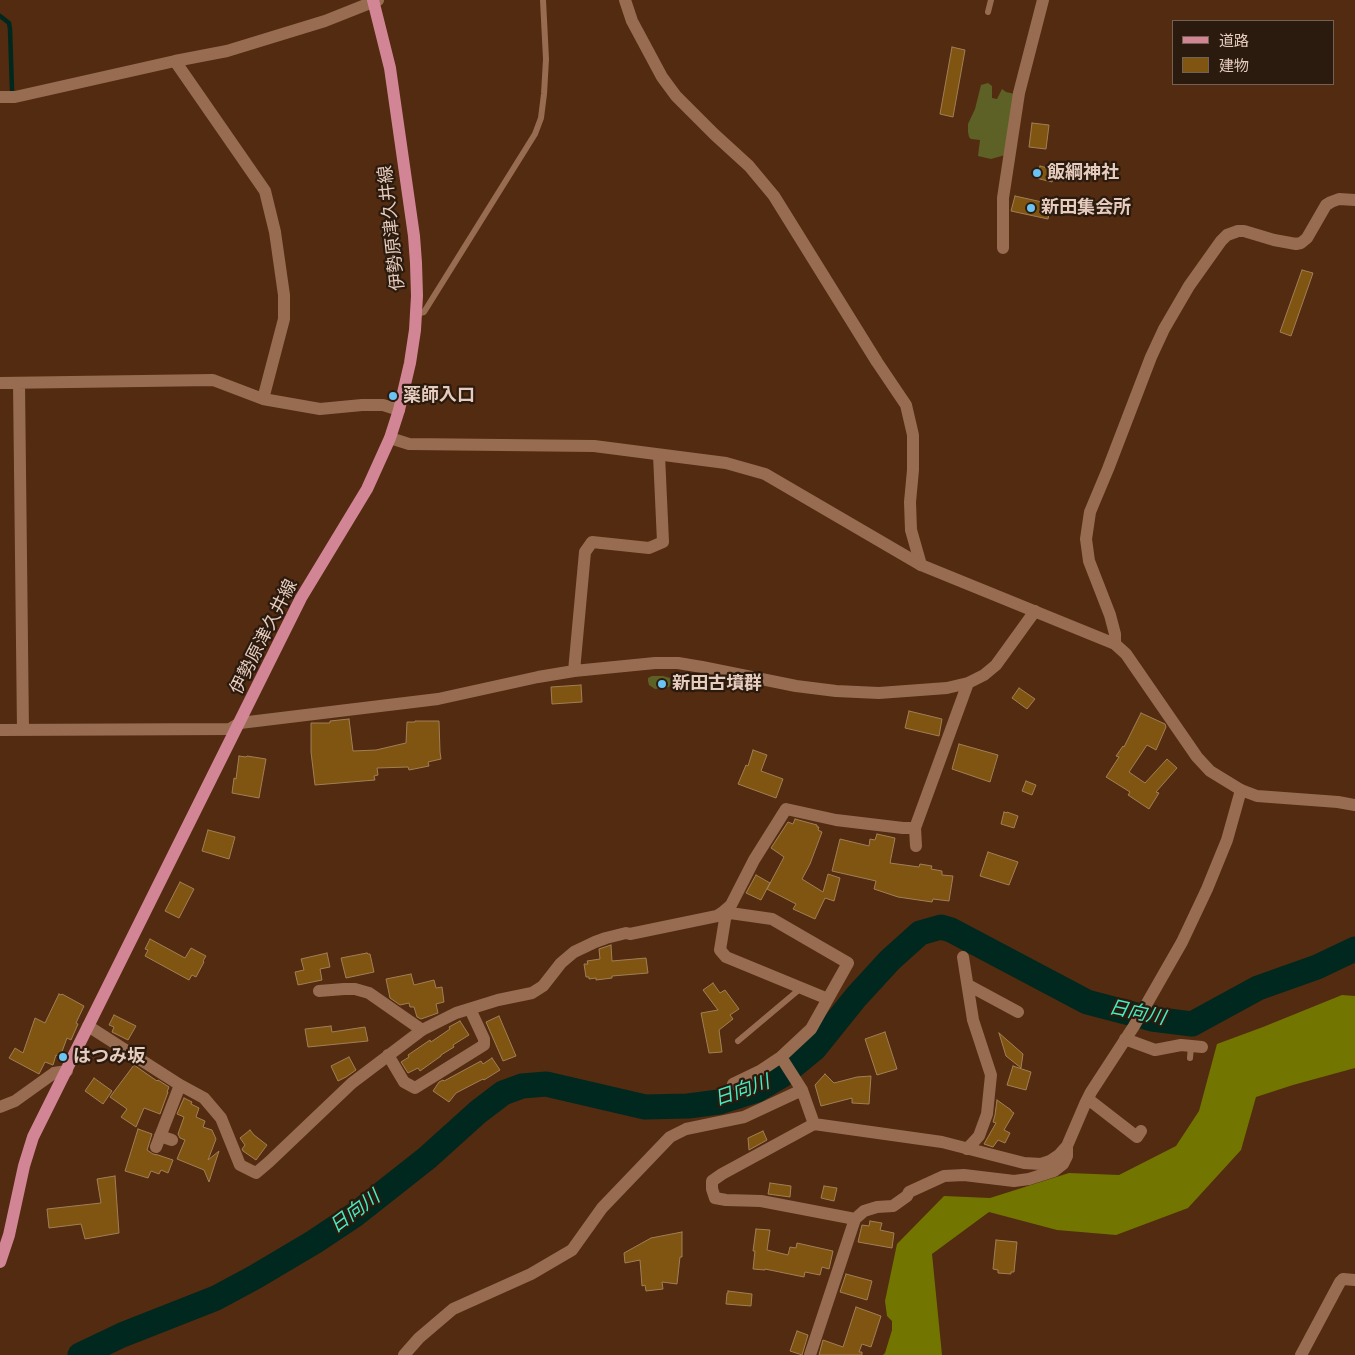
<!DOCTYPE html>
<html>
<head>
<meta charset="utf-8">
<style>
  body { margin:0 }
  #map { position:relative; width:1355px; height:1355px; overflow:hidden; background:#532b11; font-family:"PT Sans","Noto Sans JP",sans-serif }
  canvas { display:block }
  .legend { position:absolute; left:1172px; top:20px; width:162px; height:65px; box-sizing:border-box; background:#2b1a0e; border:1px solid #756154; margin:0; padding:6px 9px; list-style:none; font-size:15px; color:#e5ccbe }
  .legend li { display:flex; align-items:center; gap:10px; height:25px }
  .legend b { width:25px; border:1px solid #756154 }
</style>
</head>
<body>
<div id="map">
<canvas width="1355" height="1355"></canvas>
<ul class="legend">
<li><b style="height:6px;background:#d28695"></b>道路</li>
<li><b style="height:14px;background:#805512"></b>建物</li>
</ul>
</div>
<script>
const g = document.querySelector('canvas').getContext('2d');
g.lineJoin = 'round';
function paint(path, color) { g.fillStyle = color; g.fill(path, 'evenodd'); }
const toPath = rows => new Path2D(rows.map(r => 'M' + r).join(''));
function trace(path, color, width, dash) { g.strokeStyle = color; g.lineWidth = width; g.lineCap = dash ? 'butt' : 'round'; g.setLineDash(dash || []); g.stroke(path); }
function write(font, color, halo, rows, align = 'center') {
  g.font = font + ' "PT Sans","Noto Sans JP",sans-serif'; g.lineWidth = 4.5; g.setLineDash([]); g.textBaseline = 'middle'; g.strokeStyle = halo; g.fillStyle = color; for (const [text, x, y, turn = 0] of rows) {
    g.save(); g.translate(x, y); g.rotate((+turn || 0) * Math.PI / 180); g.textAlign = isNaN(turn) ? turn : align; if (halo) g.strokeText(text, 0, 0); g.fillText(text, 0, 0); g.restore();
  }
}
paint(toPath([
  [988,83,992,86,992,98,997,99,1002,89,1006,92,1015,94,1005,155,991,159,978,156,980,140,971,139,969,137,968,132,968,124,975,109,981,85],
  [652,676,663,676,670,678,671,683,669,687,655,689,649,685,648,681,648,678]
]), '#5d6126');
paint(toPath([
  [1342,995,1355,996,1355,1068,1293,1085,1256,1097,1241,1150,1188,1208,1116,1235,1057,1230,989,1212,932,1254,942,1355,883,1355,885,1353,892,1330,892,1321,887,1316,885,1301,897,1244,944,1196,990,1198,1069,1173,1119,1175,1176,1146,1199,1111,1217,1044,1263,1027]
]), '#727600');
trace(toPath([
  [0,16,9,23,10,29,12,90]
]), '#00281e', 4.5);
trace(toPath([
  [80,1355,122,1335,216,1298,255,1277,314,1242,356,1214,427,1158,478,1112,503,1093,522,1086,546,1084,645,1107,688,1106,719,1102,757,1090,781,1076,815,1048,856,997,890,960,920,933,941,927,951,930,1087,1002,1152,1019,1192,1024,1258,988,1317,967,1355,949]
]), '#00281e', 25);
const building = toPath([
  [952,47,965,50,953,117,940,114,952,47],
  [1032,123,1049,125,1046,149,1029,147,1032,123],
  [1040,166,1055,170,1052,182,1036,178,1040,166],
  [1015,196,1051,204,1048,219,1011,211,1015,196],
  [1302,270,1313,273,1291,336,1280,332,1302,270],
  [581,685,582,702,552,704,551,687,581,685],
  [1019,688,1035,699,1027,709,1012,698,1019,688],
  [909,711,942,719,939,736,905,728,909,711],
  [1141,713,1165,724,1166,727,1156,750,1147,745,1129,772,1145,783,1167,759,1177,768,1156,792,1159,793,1149,809,1128,795,1130,792,1106,777,1119,757,1116,756,1123,746,1124,747,1141,713],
  [349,719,353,751,376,750,406,743,407,722,415,722,415,721,439,721,440,752,441,759,428,762,429,766,409,770,408,767,377,768,378,775,374,776,375,780,315,785,311,752,311,723,330,723,330,721,349,719],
  [959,744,998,755,990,782,952,769,959,744],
  [753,750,767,755,761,771,783,779,776,798,738,784,746,765,748,766,753,750],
  [239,756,246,757,247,756,266,759,259,798,232,793,234,778,236,779,239,756],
  [1026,781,1036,785,1032,795,1022,791,1026,781],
  [1004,812,1007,813,1007,812,1018,816,1014,828,1001,824,1004,812],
  [795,819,817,825,817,827,819,827,818,830,822,832,810,864,802,879,823,892,828,874,840,878,834,901,825,898,815,919,793,909,796,904,767,889,784,857,771,848,788,822,793,824,795,819],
  [208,830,235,837,229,859,202,851,208,830],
  [877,834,895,838,890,863,919,867,920,864,932,866,931,869,942,871,942,875,953,876,949,901,933,899,932,902,898,897,874,889,876,881,832,871,840,839,869,846,870,839,875,840,877,834],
  [988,852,1018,862,1009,885,980,876,988,852],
  [756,875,770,883,761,900,746,893,756,875],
  [180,882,194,889,179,918,165,911,180,882],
  [150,939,185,958,191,948,206,956,203,961,204,962,196,977,192,975,189,980,145,956,148,950,145,949,150,939],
  [611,945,612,961,646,958,648,973,612,976,612,978,596,980,596,978,589,979,589,977,586,977,584,964,588,964,587,961,600,959,599,949,611,945],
  [327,953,330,967,320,969,322,980,298,985,295,972,304,970,301,959,327,953],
  [367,953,368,954,370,954,374,972,346,978,341,958,367,953],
  [411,974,414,985,434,980,436,988,442,987,444,1002,436,1004,438,1013,421,1019,417,1017,414,1007,410,1007,409,1003,400,1005,390,998,386,979,411,974],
  [713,983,720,993,725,990,739,1009,730,1015,733,1019,719,1030,722,1052,709,1053,701,1013,718,1010,703,990,713,983],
  [59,994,61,995,62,994,84,1006,76,1023,78,1024,71,1040,67,1038,60,1057,56,1055,53,1065,45,1062,39,1074,9,1058,15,1048,23,1053,35,1018,45,1023,59,994],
  [114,1015,136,1026,128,1040,112,1032,114,1027,109,1025,114,1015],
  [499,1016,516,1056,503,1061,486,1022,499,1016],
  [460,1021,469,1035,453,1045,454,1047,441,1055,441,1056,420,1071,418,1068,408,1073,401,1062,409,1057,408,1055,430,1040,431,1042,450,1029,449,1027,460,1021],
  [331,1026,332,1032,365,1027,368,1041,308,1047,305,1029,331,1026],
  [885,1032,897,1069,877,1075,865,1039,885,1032],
  [999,1033,1023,1054,1021,1068,1006,1056,999,1033],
  [349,1057,356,1070,346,1077,338,1081,331,1066,349,1057],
  [492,1058,500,1070,484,1080,483,1079,456,1093,449,1102,433,1091,439,1082,443,1080,444,1081,481,1061,483,1064,492,1058],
  [134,1065,157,1081,158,1080,169,1087,167,1092,168,1092,160,1114,144,1108,136,1127,121,1117,127,1109,110,1097,134,1065],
  [1013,1066,1031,1072,1026,1090,1007,1085,1013,1066],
  [825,1074,834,1083,857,1077,871,1076,869,1104,852,1103,852,1098,821,1106,815,1085,825,1074],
  [94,1078,112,1091,103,1104,85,1091,94,1078],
  [184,1098,192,1102,191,1104,199,1108,196,1117,205,1121,203,1127,212,1130,216,1139,208,1160,219,1151,209,1182,204,1170,177,1159,185,1140,180,1138,178,1134,184,1117,177,1114,184,1098],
  [997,1100,1011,1110,1011,1111,1014,1113,1004,1130,1010,1133,1005,1143,998,1140,993,1147,984,1144,996,1123,993,1122,995,1115,997,1100],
  [138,1129,152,1134,147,1150,153,1154,158,1155,173,1160,168,1173,161,1170,159,1174,151,1171,148,1178,125,1171,138,1129],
  [250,1130,254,1135,267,1145,256,1160,243,1151,242,1149,245,1145,240,1138,250,1130],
  [763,1131,767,1140,749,1150,748,1138,763,1131],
  [115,1176,119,1233,85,1239,81,1224,49,1228,47,1209,101,1203,97,1179,115,1176],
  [770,1183,791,1186,790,1197,768,1194,770,1183],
  [824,1186,837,1188,834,1201,821,1198,824,1186],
  [870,1221,882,1223,880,1230,894,1233,892,1248,858,1242,862,1225,869,1226,870,1221],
  [756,1229,770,1230,767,1250,788,1255,790,1247,796,1248,797,1243,833,1251,829,1269,822,1267,820,1275,805,1272,804,1277,765,1269,765,1270,753,1269,755,1251,753,1251,756,1229],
  [682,1232,682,1257,680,1257,677,1284,662,1282,663,1289,646,1291,645,1285,642,1286,640,1260,625,1263,624,1253,651,1238,682,1232],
  [996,1240,1017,1242,1014,1272,1011,1272,1011,1274,998,1273,998,1270,993,1269,996,1240],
  [846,1274,872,1281,867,1300,840,1292,846,1274],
  [728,1291,752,1294,751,1306,726,1304,727,1293,728,1293,728,1291],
  [856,1307,881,1316,871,1347,862,1344,859,1352,862,1352,862,1355,819,1355,823,1340,843,1347,856,1307],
  [797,1331,808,1335,802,1355,790,1351,797,1331]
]);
paint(building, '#805512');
trace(building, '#a07f56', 1);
trace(toPath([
  [988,12,991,0],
  [416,314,424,312,535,134,541,118,544,94,546,59,543,0],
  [738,1041,801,988],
  [1190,1058,1191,1046]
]), '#986c51', 6);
trace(toPath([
  [625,0,632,21,662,77,676,96,714,134,749,166,774,196,877,362,906,405,913,435,913,470,910,502,911,530,921,565],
  [175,61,265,191,275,232,284,295,284,319,263,399],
  [0,97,15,97,175,61,227,51,325,21,378,0],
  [1003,248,1003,198,1019,93,1043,0],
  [0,383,213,380,263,399,320,409,362,405,383,405,399,410],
  [19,383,23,730],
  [1115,644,1115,634,1110,615,1089,561,1086,539,1090,512,1108,469,1151,357,1164,329,1189,286,1221,241,1227,235,1238,231,1244,231,1274,240,1296,244,1301,243,1307,238,1326,205,1331,202,1339,199,1355,200],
  [574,671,585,552,592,542,649,548,663,542,659,455],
  [0,730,230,729,240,723,438,699,538,677,574,671,655,663,678,663,702,667,796,686,836,691,879,693,947,688,968,683],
  [915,828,916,846],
  [723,912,772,919,848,963,811,1029,781,1057,760,1071,733,1084],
  [726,913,720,950,726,957,828,999],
  [963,957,973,1020,991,1075,987,1114,979,1136,967,1149],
  [968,985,1018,1012],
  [319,991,344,989,355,989,369,993,422,1030],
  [88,1026,180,1085,204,1098,221,1118,240,1165,256,1173,269,1162,352,1083,422,1030,456,1013,498,1000,532,993,543,986,561,963,574,952,595,942,606,938,626,933,630,934,717,916,723,912,731,905,754,860,786,809,836,820,903,828,915,828,968,683,984,675,996,665,1035,611],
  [1125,1039,1155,1050,1181,1045,1202,1047],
  [388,1055,404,1082,415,1088,484,1045,484,1039,470,1009],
  [781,1057,802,1090,814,1124],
  [1088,1099,1137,1137,1141,1131],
  [0,1107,15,1101,54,1073,67,1071],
  [160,1136,172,1140],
  [156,1147,180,1085],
  [855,1219,864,1211,877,1207,893,1206,907,1196,909,1192,944,1176,964,1175,1014,1181,1029,1179,1054,1171,1063,1164,1067,1156,1067,1148],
  [404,1355,419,1338,453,1309,531,1274,572,1250,602,1208,670,1137,686,1129,744,1117,802,1090],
  [810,1355,855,1219,761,1201,726,1200,715,1198,712,1189,712,1181,722,1174,814,1124,942,1142,1024,1163,1041,1164,1050,1161,1059,1155,1067,1146,1085,1104,1091,1092,1134,1026,1182,942,1207,889,1227,840,1241,790],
  [1301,1355,1340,1282,1343,1279,1355,1280]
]), '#986c51', 12);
trace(toPath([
  [390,438,409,444,594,446,726,463,765,474,921,565,1115,644,1126,654,1197,757,1210,771,1241,790,1257,796,1338,802,1355,805]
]), '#986c51', 12);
trace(toPath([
  [0,1262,9,1235,24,1166,33,1137,301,598,367,489,390,438,399,410,410,363,415,330,417,296,416,263,414,236,390,68,373,0]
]), '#d28695', 12);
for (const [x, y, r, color] of [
  [1037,173,5,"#69c4f1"],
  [1031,208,5,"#69c4f1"],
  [393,396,5,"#69c4f1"],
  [662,684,5,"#69c4f1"],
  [63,1057,5,"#69c4f1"]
]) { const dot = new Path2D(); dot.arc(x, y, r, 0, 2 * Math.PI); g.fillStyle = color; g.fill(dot); trace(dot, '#2b1a0e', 2); }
write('bold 18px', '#e5ccbe', '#2b1a0e', [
  ["飯綱神社",1047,173],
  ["新田集会所",1041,208],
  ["薬師入口",403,396],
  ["新田古墳群",672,684],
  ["はつみ坂",73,1057]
], 'left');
write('18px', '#e5ccbe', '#2b1a0e', [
  ["伊勢原津久井線",392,228,-96],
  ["伊勢原津久井線",264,637,-63]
]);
write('italic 19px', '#42eec4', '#2b1a0e', [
  ["日向川",1137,1013,12],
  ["日向川",742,1091,-19],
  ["日向川",355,1212,-37]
]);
</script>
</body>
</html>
